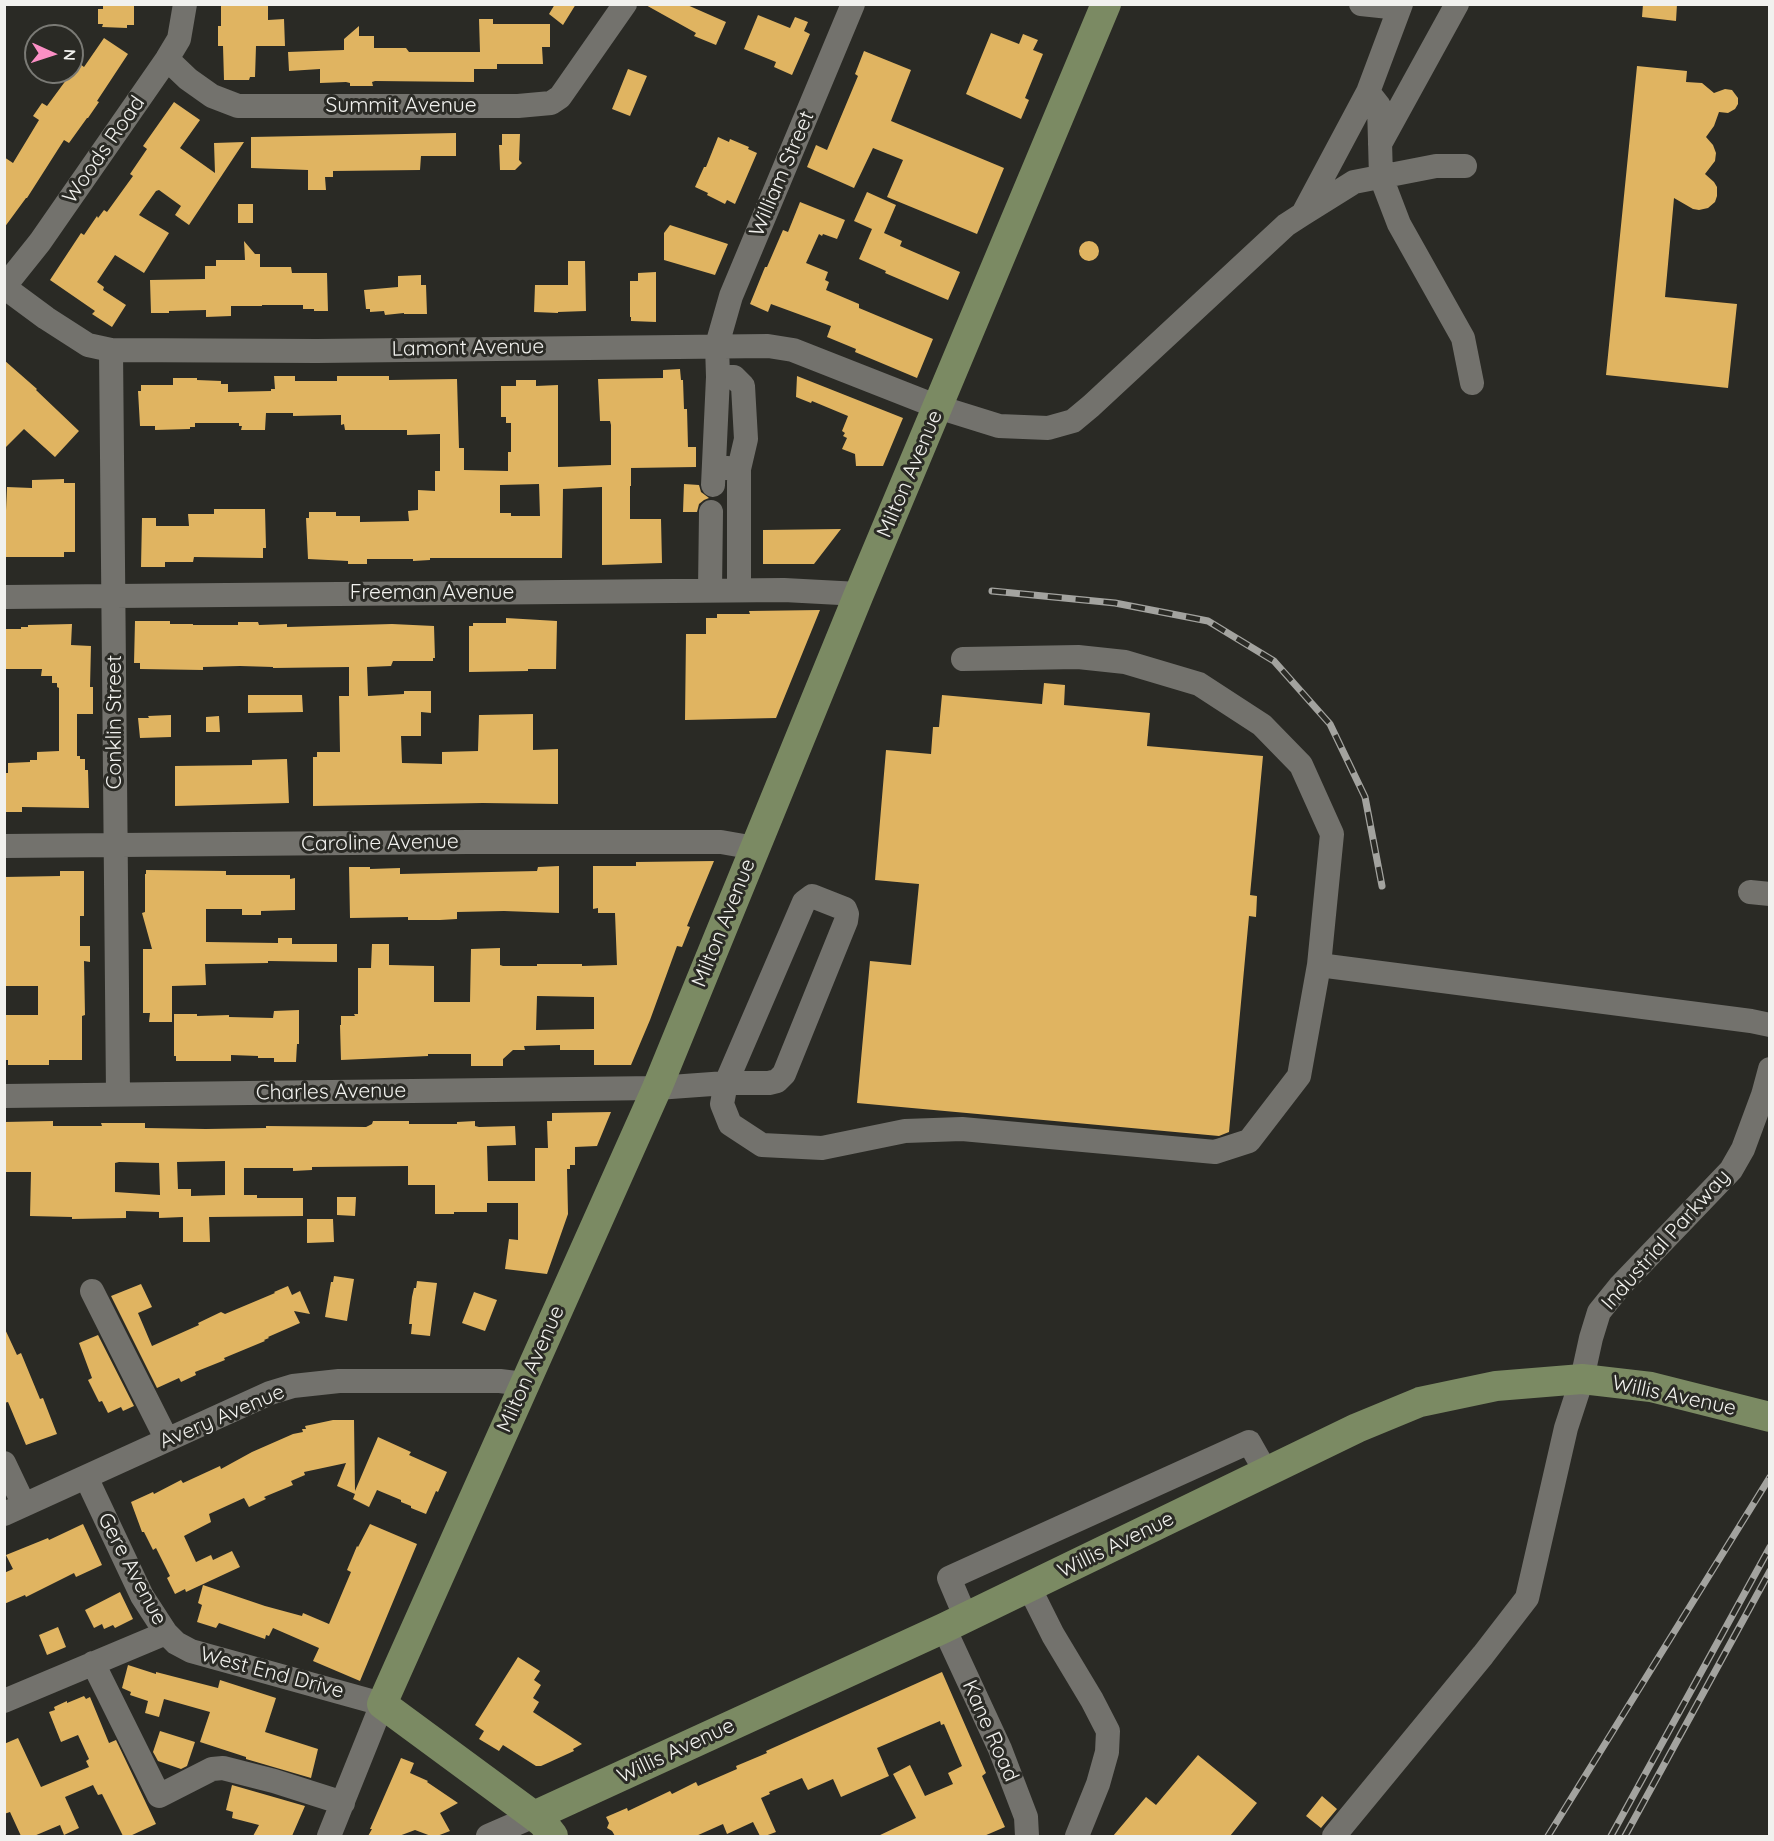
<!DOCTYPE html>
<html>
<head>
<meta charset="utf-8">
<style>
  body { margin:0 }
  #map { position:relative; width:1774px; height:1841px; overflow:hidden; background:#2a2a25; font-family:Quicksand,sans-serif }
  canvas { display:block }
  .frame { position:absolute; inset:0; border:6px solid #f1f1ee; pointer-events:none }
  .north { position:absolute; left:24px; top:24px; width:60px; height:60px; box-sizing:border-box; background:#2a2a25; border:2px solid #7a7a75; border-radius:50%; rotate:93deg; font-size:16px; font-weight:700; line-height:24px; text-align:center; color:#f1f1ee }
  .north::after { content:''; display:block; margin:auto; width:21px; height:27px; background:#fb8fc5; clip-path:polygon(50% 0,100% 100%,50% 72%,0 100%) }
</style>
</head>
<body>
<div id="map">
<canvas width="1774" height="1841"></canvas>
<div class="frame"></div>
<div class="north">N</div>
</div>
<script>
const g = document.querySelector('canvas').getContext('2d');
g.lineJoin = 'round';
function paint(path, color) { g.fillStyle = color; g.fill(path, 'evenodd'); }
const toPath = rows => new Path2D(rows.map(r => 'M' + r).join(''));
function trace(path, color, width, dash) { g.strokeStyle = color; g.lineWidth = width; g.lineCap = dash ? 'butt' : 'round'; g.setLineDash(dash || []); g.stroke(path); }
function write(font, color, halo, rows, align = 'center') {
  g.font = font + ' Quicksand,sans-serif'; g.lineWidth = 6; g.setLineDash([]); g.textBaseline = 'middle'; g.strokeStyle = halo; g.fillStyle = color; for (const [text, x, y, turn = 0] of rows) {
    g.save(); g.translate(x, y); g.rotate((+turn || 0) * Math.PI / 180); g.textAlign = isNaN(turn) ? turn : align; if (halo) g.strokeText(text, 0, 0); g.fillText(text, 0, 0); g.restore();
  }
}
paint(toPath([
  [103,4,134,4,134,25,127,25,127,28,102,27,103,24,98,24,98,9,103,9],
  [221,4,268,4,268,20,284,19,285,46,256,46,255,77,250,77,249,80,224,80,223,46,218,46,218,26,221,26],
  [555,4,576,4,563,25,549,14],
  [644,4,685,4,726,22,716,45,694,36,696,33],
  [1643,4,1677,4,1676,21,1642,17],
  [758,15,790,28,795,17,808,22,804,31,810,34,792,75,774,67,776,62,744,49],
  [479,19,493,19,493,24,550,24,550,47,542,47,543,64,497,64,497,69,474,69,474,82,375,81,372,82,373,86,350,86,350,83,346,82,320,83,320,69,289,71,288,52,344,50,344,39,359,26,359,36,374,36,374,48,406,48,409,52,480,52],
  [991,33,1019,44,1023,34,1038,40,1033,50,1043,54,1025,98,1029,100,1021,119,966,94],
  [104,38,128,54,97,101,99,102,88,118,87,118,69,143,64,140,27,198,26,198,4,228,4,157,13,163,39,120,33,116,42,103,47,106,72,72,72,58,84,67],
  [864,51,911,70,891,121,1004,168,977,234,887,197,903,160,873,148,854,188,807,167,816,145,827,150,858,76,855,74],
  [1637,66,1687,71,1686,82,1702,83,1714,93,1725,89,1732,90,1738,98,1738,104,1735,109,1728,113,1719,112,1714,126,1706,137,1713,145,1716,153,1715,161,1705,174,1714,182,1717,187,1717,196,1715,202,1708,208,1699,210,1693,209,1674,198,1665,297,1737,304,1728,388,1606,375],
  [628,69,647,76,630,116,612,109],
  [174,102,200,120,180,148,215,173,214,143,244,142,189,225,175,215,181,206,159,190,156,191,139,215,169,233,144,273,115,255,97,282,104,287,103,290,126,305,112,327,92,314,95,311,50,280,81,233,84,235,97,216,98,218,104,210,107,212,133,176,130,174,147,149,143,146],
  [456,133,456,156,421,156,420,170,333,171,333,177,325,177,326,190,308,190,308,170,251,168,251,137],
  [502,134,520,134,519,160,522,163,515,170,500,170,499,145,502,145],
  [718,137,729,142,730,139,749,147,748,149,757,153,735,204,727,200,725,204,707,195,708,193,695,187,704,167,706,167],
  [867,192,896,205,884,233,902,241,900,246,960,272,948,300,885,273,886,271,859,259,872,229,854,221],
  [800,202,845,220,837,239,823,234,822,236,819,234,806,263,828,272,825,280,829,282,826,290,859,304,859,308,933,339,917,378,855,352,856,349,827,337,831,326,771,304,768,312,750,304,765,267,767,267,783,230,788,232],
  [238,204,253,204,253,223,238,223],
  [670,225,728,244,715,275,664,260,664,233],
  '1079 251a10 10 0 1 1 20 0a10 10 0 1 1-20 0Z',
  [244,241,255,254,260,254,260,267,291,267,292,273,327,273,328,311,314,311,314,309,303,309,303,305,262,305,262,306,231,306,231,316,206,317,206,310,169,311,169,313,151,313,150,280,205,279,205,266,216,266,216,260,245,260],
  [568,261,585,261,586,311,558,312,558,313,534,312,535,285,568,285],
  [656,272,656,322,631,321,631,317,630,317,630,281,638,281,638,273],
  [421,275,421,285,426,285,427,314,404,314,404,313,385,315,384,311,370,312,370,309,366,309,364,290,398,287,398,276],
  [4,360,37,389,36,390,79,431,55,457,24,429,4,449],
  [680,369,681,380,683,380,684,409,687,409,688,447,696,447,696,467,631,468,631,486,630,486,630,519,661,519,662,563,602,565,602,487,563,489,562,558,430,558,430,560,413,561,413,559,367,559,367,564,348,564,348,561,308,559,306,518,309,518,309,512,336,512,336,516,360,516,360,522,409,521,408,511,418,510,418,490,435,491,435,471,440,471,440,434,407,435,407,430,345,430,344,424,341,425,341,415,293,416,293,413,266,413,265,430,241,430,242,426,239,426,239,423,195,423,195,427,190,427,190,429,155,430,155,426,140,426,138,391,141,391,141,385,173,385,173,378,197,378,197,380,221,381,221,384,228,384,228,392,271,391,271,389,275,389,274,376,295,376,295,381,337,381,337,376,389,376,389,380,457,379,459,448,464,448,464,470,508,471,508,452,511,452,511,423,506,423,506,417,501,417,501,386,516,386,516,380,536,380,536,386,558,385,558,467,611,465,611,425,610,421,600,421,598,379,663,378,663,370],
  [539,484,540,516,511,516,511,513,500,513,500,485],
  [797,376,903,418,883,466,856,466,855,454,842,449,847,438,843,436,845,433,842,431,848,416,812,401,811,403,796,397],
  [64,479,64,483,75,483,75,552,64,552,64,557,4,557,7,487,32,488,32,480],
  [684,484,699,485,701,492,709,498,704,500,699,504,697,512,683,512],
  [214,509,265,509,266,548,263,548,263,558,194,557,193,562,165,562,165,567,141,567,142,518,156,518,156,526,189,526,188,514,214,514],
  [841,529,814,564,763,564,763,530],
  [820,610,776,718,685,720,686,634,706,634,706,618,717,618,717,614,750,614,749,611],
  [506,618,557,621,556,669,528,669,528,671,469,672,469,626,473,626,473,623,506,623],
  [135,621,170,621,170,624,193,624,193,625,238,625,238,622,258,622,259,625,287,624,287,627,392,624,434,626,435,658,433,658,433,661,393,661,391,666,367,667,368,696,404,694,404,691,431,691,431,713,421,712,421,736,401,736,402,763,442,764,442,752,478,751,479,715,533,714,533,750,558,749,558,804,483,803,313,806,313,757,317,757,317,752,340,752,339,696,349,696,349,667,273,668,273,667,240,666,203,667,203,670,140,669,140,663,134,663],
  [72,624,71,645,91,646,90,687,93,687,93,714,77,714,77,756,80,756,80,759,85,759,85,770,88,770,89,808,22,807,22,812,4,812,4,773,8,773,8,763,30,762,30,760,37,760,37,752,59,751,59,688,57,687,57,683,52,683,52,676,41,676,42,669,4,669,4,629,21,629,21,627,28,627,28,625],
  [1044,683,1065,685,1064,705,1150,713,1147,746,1263,756,1250,895,1257,896,1256,917,1249,916,1229,1132,1219,1136,857,1103,870,961,911,965,919,884,875,880,886,750,931,754,933,727,939,727,942,695,1042,704],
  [248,695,302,695,303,712,248,713],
  [171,715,171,737,140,738,138,718,149,718,148,716],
  [219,716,220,732,206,732,206,717],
  [287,759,289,803,175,806,175,766,252,765,252,760],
  [714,861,687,926,690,927,682,947,677,946,650,1020,631,1065,594,1065,594,1050,560,1050,560,1045,524,1046,525,1050,513,1050,503,1059,503,1066,471,1066,471,1054,428,1054,428,1056,341,1060,340,1025,341,1025,341,1016,355,1016,354,1014,358,1014,358,968,371,968,372,944,389,944,389,965,434,966,434,1002,470,1002,471,949,500,948,500,965,503,966,537,966,537,964,582,964,582,966,617,965,615,913,598,913,598,908,593,909,593,866,636,866,636,862],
  [537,996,594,997,594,1029,536,1030],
  [559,866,559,913,504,911,457,912,457,919,440,920,408,920,408,917,350,918,349,867,370,867,370,869,400,868,400,874,537,871,538,867],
  [146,870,226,871,226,875,290,875,290,879,295,878,295,910,261,911,261,915,242,915,242,909,206,909,206,942,278,943,278,938,292,938,292,944,337,944,337,962,268,961,268,963,205,964,206,985,172,986,172,1022,149,1022,150,1013,143,1013,143,949,152,949,142,913,145,912,145,874,146,874],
  [60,871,84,871,84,916,80,916,80,946,90,946,90,962,84,961,85,1015,82,1016,82,1060,49,1060,49,1065,8,1065,8,1060,4,1060,4,1015,38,1015,38,986,4,986,4,877,60,876],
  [299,1010,299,1044,297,1044,296,1062,274,1062,274,1058,258,1058,258,1056,231,1055,231,1061,176,1061,176,1056,174,1056,174,1014,197,1014,197,1016,229,1015,229,1017,273,1018,274,1011],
  [611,1112,597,1146,575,1147,575,1165,570,1165,570,1169,567,1169,568,1214,547,1274,505,1269,509,1239,518,1240,518,1203,487,1203,487,1212,454,1212,454,1214,435,1214,435,1185,408,1185,408,1166,312,1167,312,1170,293,1171,293,1168,244,1168,244,1195,257,1195,257,1198,303,1198,303,1216,209,1217,210,1242,183,1242,183,1217,159,1218,159,1212,126,1211,126,1218,72,1219,72,1217,30,1216,31,1172,4,1172,4,1122,53,1121,53,1126,102,1126,101,1123,145,1123,145,1128,206,1129,266,1128,266,1126,366,1127,372,1124,373,1121,409,1121,409,1124,457,1124,457,1122,475,1121,475,1126,479,1127,515,1126,516,1145,487,1146,488,1181,535,1181,535,1148,548,1148,547,1121,552,1121,552,1113],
  [225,1161,225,1195,191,1196,191,1189,178,1189,177,1162],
  [119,1162,159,1163,160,1195,115,1192,115,1163],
  [337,1197,356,1197,355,1216,337,1215],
  [307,1219,333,1219,334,1242,307,1243],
  [334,1276,354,1279,347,1321,325,1317,331,1282,333,1282],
  [417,1281,437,1283,430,1336,411,1334,412,1324,409,1324,412,1297,414,1288,416,1288],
  [141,1284,152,1307,138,1313,152,1346,199,1325,198,1323,221,1312,225,1314,275,1293,274,1292,288,1286,292,1295,300,1291,310,1314,294,1311,300,1323,268,1337,269,1338,264,1340,265,1341,224,1358,225,1360,195,1372,196,1375,181,1382,179,1378,157,1388,111,1296],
  [474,1292,497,1300,485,1331,462,1323],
  [4,1327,17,1355,21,1353,40,1399,43,1398,57,1434,26,1445,8,1402,4,1403],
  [98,1335,134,1406,123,1411,121,1407,108,1413,102,1401,99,1402,88,1380,92,1378,79,1343],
  [333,1420,354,1420,355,1491,378,1437,411,1452,409,1455,447,1472,438,1492,436,1491,426,1514,411,1508,411,1506,401,1502,401,1500,377,1490,369,1507,353,1499,355,1494,337,1486,346,1463,304,1472,305,1475,291,1481,293,1485,264,1497,266,1499,249,1507,244,1498,209,1514,211,1522,184,1536,196,1562,211,1555,213,1560,232,1551,240,1567,186,1592,185,1589,175,1594,167,1578,170,1576,156,1548,153,1550,144,1532,142,1532,131,1502,153,1492,154,1494,181,1480,183,1483,220,1466,221,1469,252,1452,293,1434,303,1432,302,1429,306,1429,305,1426],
  [83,1524,102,1565,76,1577,74,1573,26,1597,25,1595,4,1604,4,1573,13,1569,6,1555,48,1538,49,1540],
  [370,1524,417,1544,360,1681,313,1661,319,1648,273,1628,269,1636,266,1635,265,1639,219,1623,216,1628,197,1622,202,1605,198,1603,203,1585,265,1606,302,1616,303,1613,329,1624,351,1572,347,1570,357,1546,358,1547],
  [120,1592,133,1619,115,1628,113,1625,104,1629,102,1624,94,1628,85,1610],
  [58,1627,66,1647,47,1655,39,1635],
  [518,1657,540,1671,534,1680,541,1685,533,1698,539,1702,533,1712,582,1744,573,1749,574,1751,541,1766,536,1766,503,1745,499,1751,479,1739,484,1731,475,1725],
  [128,1665,156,1674,156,1672,218,1688,220,1680,276,1698,265,1732,318,1749,311,1778,246,1759,246,1757,200,1742,210,1712,164,1699,159,1717,145,1713,148,1701,130,1695,131,1692,122,1688],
  [942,1672,986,1773,982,1776,1005,1827,984,1836,878,1836,916,1818,893,1774,910,1765,925,1796,953,1784,948,1773,962,1766,944,1724,941,1725,940,1721,877,1748,889,1776,841,1797,833,1779,808,1790,802,1778,769,1792,770,1794,761,1798,776,1832,765,1836,760,1836,753,1822,727,1834,723,1824,696,1836,615,1836,612,1831,607,1828,609,1823,606,1817,627,1808,628,1811,670,1791,672,1794,696,1782,698,1786,737,1769,736,1766,767,1753,766,1751],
  [84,1696,86,1699,90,1697,109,1743,116,1740,156,1824,130,1836,123,1836,102,1794,98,1795,93,1785,65,1797,79,1828,64,1835,60,1825,34,1836,21,1836,10,1812,4,1814,4,1744,18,1738,41,1787,89,1767,86,1761,89,1759,78,1735,61,1742,49,1712,55,1710,54,1707,67,1701,67,1703],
  [160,1731,195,1742,187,1766,181,1769,158,1761,153,1752],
  [1198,1755,1257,1803,1230,1836,1113,1836,1146,1797,1156,1805],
  [401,1758,414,1763,410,1773,428,1781,427,1782,458,1803,440,1813,450,1831,437,1836,431,1836,415,1830,399,1836,368,1836,372,1829,370,1829],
  [232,1785,305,1806,292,1836,253,1836,259,1825,232,1818,233,1812,226,1810],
  [1322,1796,1337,1809,1321,1828,1306,1816]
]), '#e0b461');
trace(toPath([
  [1361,4,1399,8],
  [167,59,188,79,212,96,238,106,518,106,551,103,560,97,625,4],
  [1368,92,1401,4],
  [1380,144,1457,4],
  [1304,212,1368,92,1379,106,1381,177,1399,224,1463,338,1472,383],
  [4,287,46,318,88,345,111,350,317,351,768,346,793,350,938,407,999,426,1048,428,1073,421,1091,406,1286,225,1303,214,1354,182,1436,166,1465,166],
  [4,287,40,242,167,59,179,39,185,4],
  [111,350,118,1094],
  [718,377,734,377,743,386,746,439,739,469],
  [714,467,739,469,739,590],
  [713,485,718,377,717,345,731,296,853,4],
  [710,590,711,512],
  [4,597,784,590,859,594],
  [4,846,468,842,721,842,755,848],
  [1750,892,1770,894],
  [1319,965,1751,1021,1770,1025],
  [4,1096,657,1088,726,1083,769,1083,777,1081,784,1074,846,921,847,914,845,909,812,896,804,902,726,1083,722,1104,730,1124,762,1145,822,1148,905,1131,962,1129,1215,1152,1249,1141,1299,1076,1319,965,1332,834,1301,765,1262,725,1199,684,1125,662,1078,657,963,659],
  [92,1291,167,1440],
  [4,1463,24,1505],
  [86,1477,142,1596,166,1633,176,1643,191,1651,382,1704,329,1836],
  [4,1514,270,1393,293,1386,339,1381,500,1381,524,1384],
  [1029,1587,1053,1635,1092,1700,1108,1731,1107,1752,1098,1784,1077,1836],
  [966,1618,949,1578,1249,1442,1266,1472],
  [944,1628,1000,1749,1026,1817,1027,1836],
  [93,1663,159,1796,212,1769,223,1768,274,1781,343,1803],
  [4,1701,166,1633],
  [488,1836,534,1816],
  [1334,1836,1483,1655,1527,1598,1566,1428,1582,1379,1591,1338,1599,1312,1620,1286,1731,1170,1743,1149,1763,1095,1770,1069]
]), '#73726d', 24);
trace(toPath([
  [534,1816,944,1628,1357,1428,1420,1402,1496,1386,1582,1379,1651,1387,1770,1417],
  [553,1836,543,1823,534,1816,382,1704,657,1088,859,594,1106,4]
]), '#7b8a63', 30);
const rail = toPath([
  [992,591,1115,603,1208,621,1274,661,1330,724,1365,797,1382,886],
  [1548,1836,1770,1477],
  [1611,1836,1770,1547],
  [1625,1836,1770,1571]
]);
trace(rail, '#a3a39f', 7);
trace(rail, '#2a2a25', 4.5, [14]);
write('21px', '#f1f1ee', '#2a2a25', [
  ["Summit Avenue",401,106],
  ["Woods Road",104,150,-55],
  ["William Street",782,174,-67],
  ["Lamont Avenue",468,348,-1],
  ["Milton Avenue",910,474,-67],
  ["Freeman Avenue",432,593],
  ["Conklin Street",115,722,-90],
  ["Caroline Avenue",380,843,-1],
  ["Milton Avenue",724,923,-68],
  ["Charles Avenue",331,1092,-1],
  ["Industrial Parkway",1666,1240,-48],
  ["Milton Avenue",531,1369,-66],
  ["Willis Avenue",1674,1396,12],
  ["Avery Avenue",222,1417,-23],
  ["Willis Avenue",1116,1545,-26],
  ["Gere Avenue",132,1569,62],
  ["West End Drive",272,1673,15],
  ["Kane Road",990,1731,66],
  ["Willis Avenue",676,1751,-25]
]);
</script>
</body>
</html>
